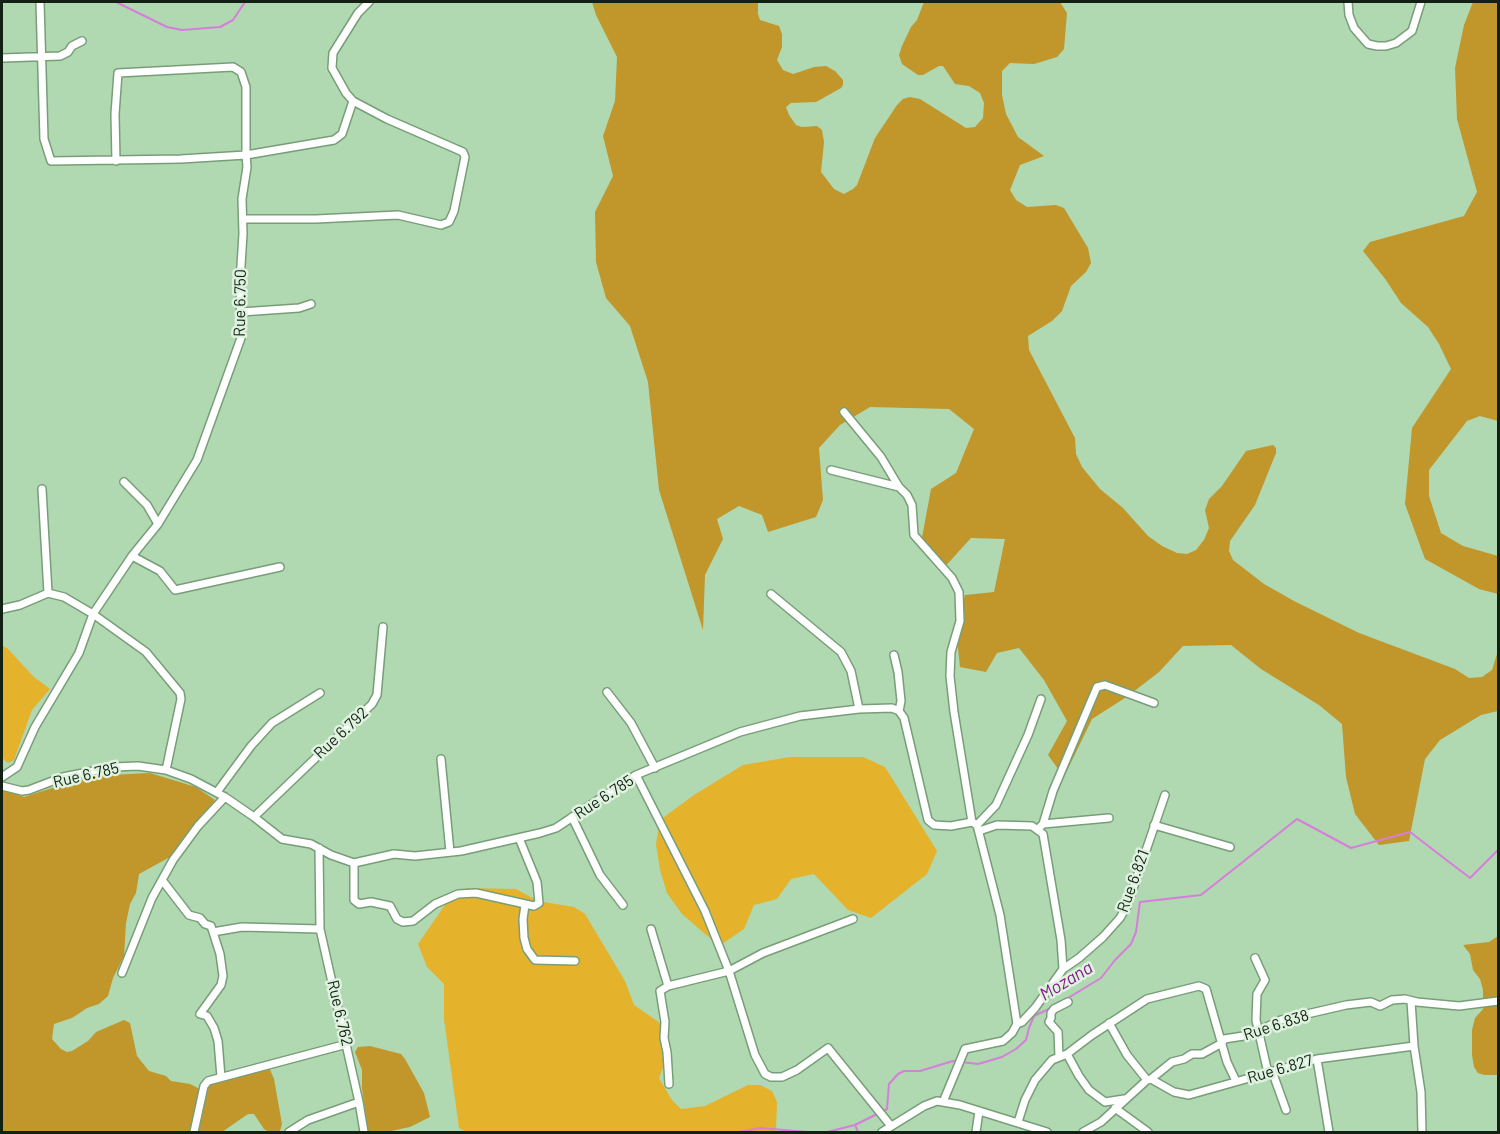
<!DOCTYPE html>
<html>
<head>
<meta charset="utf-8">
<style>
  body { margin:0 }
  #map { position:relative; width:1500px; height:1134px; overflow:hidden; background:#b0d8b1; font-family:Barlow,sans-serif }
  canvas { display:block }
  .frame { position:absolute; inset:0; border:3px solid #122113; pointer-events:none }
</style>
</head>
<body>
<div id="map">
<canvas width="1500" height="1134"></canvas>
<div class="frame"></div>
</div>
<script>
const g = document.querySelector('canvas').getContext('2d');
g.lineJoin = 'round';
function paint(path, color) { g.fillStyle = color; g.fill(path, 'evenodd'); }
const toPath = rows => new Path2D(rows.map(r => 'M' + r).join(''));
function trace(path, color, width, dash) { g.strokeStyle = color; g.lineWidth = width; g.lineCap = dash ? 'butt' : 'round'; g.setLineDash(dash || []); g.stroke(path); }
function write(font, color, halo, rows, align = 'center') {
  g.font = font + ' Barlow,sans-serif'; g.lineWidth = 5; g.setLineDash([]); g.textBaseline = 'middle'; g.strokeStyle = halo; g.fillStyle = color; for (const [text, x, y, turn = 0] of rows) {
    g.save(); g.translate(x, y); g.rotate((+turn || 0) * Math.PI / 180); g.textAlign = isNaN(turn) ? turn : align; if (halo) g.strokeText(text, 0, 0); g.fillText(text, 0, 0); g.restore();
  }
}
paint(toPath([
  [2,646,7,648,34,677,50,689,32,710,14,760,8,763,2,758],
  [790,757,863,757,885,767,937,851,927,874,871,918,848,910,814,874,791,879,777,899,754,905,744,929,719,946,682,914,667,893,660,870,656,844,660,820,694,795,743,765],
  [467,888,516,889,538,901,574,907,585,914,625,981,634,1005,666,1027,668,1054,659,1078,672,1100,681,1109,705,1106,748,1085,760,1085,772,1091,777,1102,776,1129,774,1132,466,1132,459,1128,444,1019,444,984,427,967,418,944,447,902]
]), '#e5b22c');
paint(toPath([
  [592,2,758,2,758,14,760,20,779,26,782,34,782,47,777,60,783,70,793,74,814,67,826,66,835,71,843,80,843,85,841,88,816,102,791,103,786,107,789,115,796,125,802,127,817,126,822,130,824,142,821,172,834,189,844,194,853,189,857,185,875,138,897,105,903,99,910,97,920,99,966,128,975,127,983,118,984,103,980,93,969,86,955,84,943,66,939,66,923,75,918,75,902,64,899,55,902,46,911,27,917,20,924,2,1060,2,1067,13,1064,49,1057,57,1034,64,1010,63,1002,71,1002,95,1006,114,1018,137,1044,156,1020,165,1010,190,1016,200,1027,207,1056,205,1064,208,1088,248,1091,263,1086,272,1071,286,1062,311,1052,321,1028,336,1029,350,1075,438,1076,454,1082,467,1100,489,1123,508,1148,536,1162,546,1177,553,1187,554,1196,550,1204,540,1209,528,1205,510,1209,499,1222,486,1246,451,1273,445,1276,448,1276,453,1255,505,1230,541,1229,551,1233,560,1264,584,1294,601,1359,633,1455,669,1469,678,1482,677,1492,670,1498,651,1498,711,1481,715,1440,740,1425,759,1409,841,1379,845,1355,814,1346,777,1342,724,1319,705,1261,669,1231,645,1183,646,1159,672,1128,696,1092,719,1064,777,1048,755,1067,721,1044,680,1019,648,997,653,986,672,960,667,956,629,965,595,994,592,1005,539,971,538,941,571,921,543,931,489,956,473,974,429,949,409,870,407,840,425,819,448,823,500,816,517,768,532,762,515,739,506,717,519,723,539,705,575,703,630,659,490,648,382,630,326,606,298,596,262,595,212,613,176,603,136,615,101,617,57,596,15],
  [1473,2,1498,2,1498,421,1480,416,1467,421,1429,470,1429,496,1441,533,1463,546,1498,556,1498,594,1479,589,1425,559,1405,504,1412,428,1451,369,1439,344,1428,327,1401,303,1386,280,1363,251,1370,242,1464,216,1477,192,1457,119,1455,68,1464,25],
  [150,773,196,787,215,800,170,857,139,874,136,893,130,904,126,923,124,956,113,978,108,996,99,1004,87,1008,72,1018,54,1024,52,1039,61,1049,67,1052,72,1051,88,1041,96,1032,124,1020,130,1023,137,1056,149,1071,166,1076,171,1081,190,1084,200,1089,223,1080,235,1078,269,1067,274,1079,282,1124,280,1131,269,1132,264,1129,254,1114,248,1114,222,1132,2,1132,2,790,13,792,24,797,90,776],
  [1498,936,1498,1075,1484,1075,1478,1073,1474,1067,1472,1055,1472,1030,1475,1018,1483,1009,1483,990,1480,979,1473,970,1470,954,1463,945,1489,942],
  [370,1046,401,1054,405,1059,424,1093,430,1117,410,1127,386,1132,368,1132,362,1088,362,1070,355,1052,358,1047]
]), '#c1962b');
trace(toPath([
  [116,2,167,27,182,30,220,27,233,20,245,2],
  [1063,1001,1101,978,1115,960,1131,944,1136,932,1140,902,1201,895,1297,819,1351,848,1410,832,1470,878,1498,850],
  [855,1125,858,1132],
  [739,1132,760,1128,808,1132],
  [811,1132,827,1132,855,1125,887,1109,889,1084,898,1074,904,1071,920,1071,953,1061,978,1064,1002,1057,1016,1049,1026,1040,1029,1028,1034,1016,1053,1007]
]), '#d77edb', 2);
const minor = toPath([
  [1348,2,1349,15,1354,28,1368,44,1377,46,1386,46,1396,43,1412,31,1421,2],
  [2,58,60,56,68,52,72,46,82,41],
  [116,161,115,114,118,73,233,67,241,72,246,87,246,155,334,140,342,134,353,101],
  [243,219,316,219,398,215,441,225,449,222,454,211,465,157,463,152,387,119,353,101,346,93,332,68,333,53,358,13,369,2],
  [241,312,299,308,311,304],
  [844,412,881,457,899,487],
  [831,470,899,487,907,495,912,505,914,535,952,578,959,592,960,621,951,652,950,676,954,712,972,822],
  [124,482,147,505,158,524],
  [42,489,48,593],
  [132,556,160,571,175,590,280,567],
  [771,594,841,652,851,671,859,709],
  [2,609,20,605,48,593,64,597,93,614,146,652,180,693,181,699,166,770],
  [894,655,898,672,901,701,899,711],
  [607,692,631,723,655,768],
  [441,759,450,852],
  [636,775,705,911,729,971,755,1055,765,1074,771,1077,782,1077,797,1070,828,1048,891,1126],
  [2,777,17,767,35,727,79,653,93,614,132,556,158,524,197,460,241,338,240,281,243,234,242,199,247,167,246,155,181,159,51,161,44,139,40,2],
  [2,786,22,791,29,790,63,777,114,767,138,766,166,770,191,779,225,797,254,817,282,839,311,844,331,855,354,863,394,854,415,856,461,851,540,833,556,828,636,775,740,732,800,716,859,709,892,708,899,711,904,718,928,820,934,825,951,826,972,822,977,825,1000,915,1017,1024],
  [217,792,251,746,272,723,320,693],
  [254,817,372,704,377,695,383,627],
  [572,817,600,875,623,905],
  [1043,824,1109,818],
  [977,825,996,805,1028,735,1041,699],
  [1154,825,1230,847],
  [1039,828,1043,824,1053,791,1097,687,1105,685,1154,703],
  [979,831,997,825,1032,826,1043,834,1061,940,1063,969],
  [354,863,354,900,359,904,371,902,390,906,397,919,403,922,413,921,435,904,458,894,476,893,534,906,539,903,537,882,519,838],
  [162,880,189,915,200,918,205,924,211,926,213,932,242,927,320,929],
  [525,905,523,919,524,938,527,949,535,960,575,961],
  [651,929,668,986,729,971,763,953,853,919],
  [213,932,220,954,223,976,221,985,200,1014,207,1016,214,1028,218,1041,221,1077],
  [1255,958,1265,980,1257,994,1256,1020,1268,1073],
  [122,973,152,898,173,860,198,826,225,797],
  [668,986,660,991,665,1022,664,1038,667,1052,669,1084],
  [1411,1001,1414,1046,1421,1092,1422,1132],
  [1109,1023,1127,1055,1147,1080],
  [1067,1054,1092,1035,1147,999,1199,986,1206,989,1227,1062,1236,1081],
  [1059,1057,1058,1032,1049,1022,1051,1018,1051,1013,1054,1009,1068,1002],
  [1317,1059,1329,1132],
  [1272,1071,1286,1110],
  [1151,1079,1174,1092,1189,1095,1317,1059,1414,1046],
  [359,1102,364,1132],
  [943,1102,965,1049,1003,1041,1012,1033,1017,1024,1022,1022,1035,1008,1063,969,1079,958,1103,937,1120,918,1127,906,1165,795],
  [1115,1108,1148,1132],
  [1018,1122,1025,1100,1035,1080,1052,1060,1067,1054,1079,1076,1089,1090,1105,1102,1124,1099],
  [194,1132,204,1086,208,1081,347,1044],
  [289,1132,308,1120,359,1102,320,929,319,848],
  [882,1132,924,1106,937,1101,960,1105,1047,1132],
  [976,1132,979,1111],
  [1083,1132,1101,1122,1147,1080,1151,1079,1172,1062,1184,1059,1192,1054,1202,1054,1222,1043,1224,1039,1250,1035,1281,1020,1346,1005,1371,1002,1380,1006,1392,1000,1405,999,1417,1002,1459,1006,1498,1001]
]);
trace(minor, '#789e79', 10);
trace(minor, '#fff', 7);
write('16px', '#122113', '#def2df', [
  ["Rue 6.750",240,303,-89],
  ["Rue 6.792",341,733,-43],
  ["Rue 6.785",86,775,-13],
  ["Rue 6.785",604,797,-33],
  ["Rue 6.821",1133,881,-70],
  ["Rue 6.762",340,1013,77],
  ["Rue 6.838",1276,1025,-18],
  ["Rue 6.827",1280,1069,-16]
]);
write('italic 18px', '#871a8d', '#def2df', [
  ["Mozana",1066,981,-31]
]);
</script>
</body>
</html>
